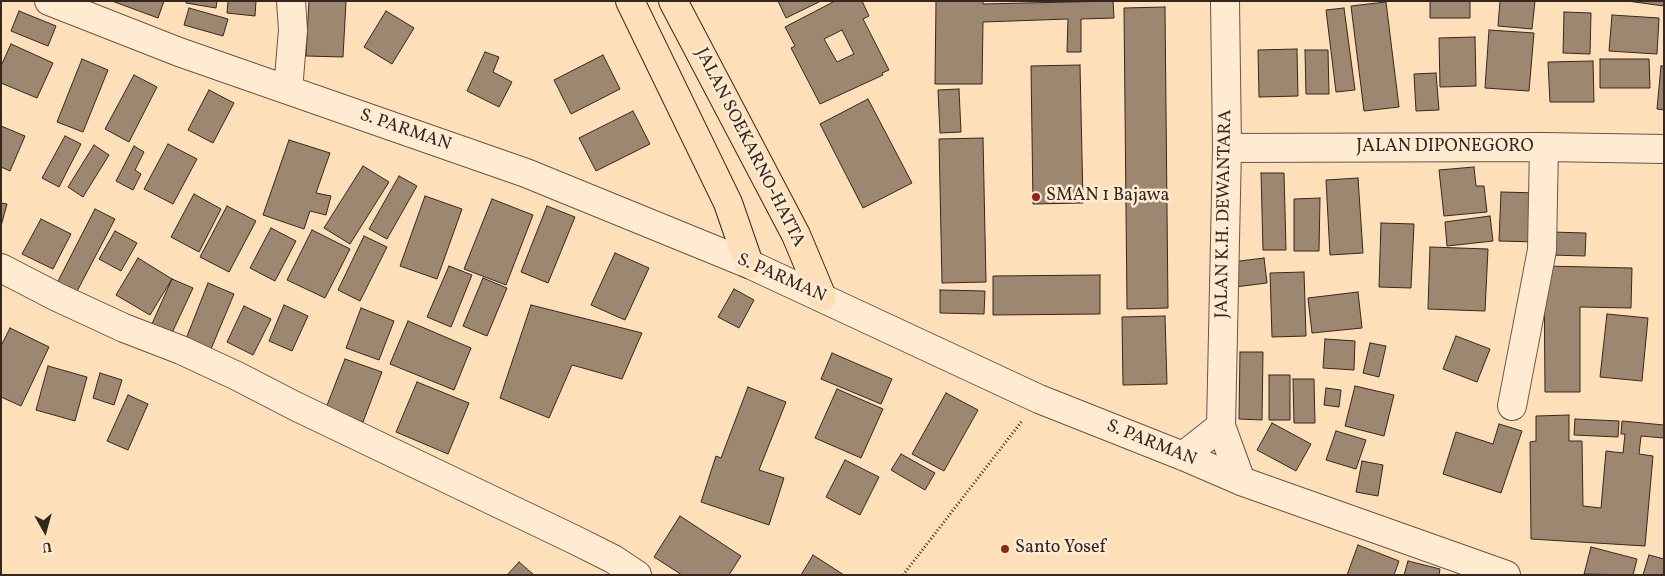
<!DOCTYPE html>
<html>
<head>
<meta charset="utf-8">
<style>
  body { margin:0 }
  #map { position:relative; width:1665px; height:576px; overflow:hidden; background:#fde0b9; font-family:Vollkorn,serif }
  canvas { display:block }
  .frame { position:absolute; inset:0; border:2px solid #352720; pointer-events:none }
  .north { position:absolute; left:20px; top:506px; width:50px; height:50px; -webkit-text-stroke:4px #feebd2; paint-order:stroke; rotate:173deg; font-size:14px; font-weight:700; line-height:20px; text-align:center; color:#352720 }
  .north::after { content:''; display:block; margin:auto; width:18px; height:22px; background:#352720; clip-path:polygon(50% 0,100% 100%,50% 72%,0 100%) }
</style>
</head>
<body>
<div id="map">
<canvas width="1665" height="576"></canvas>
<div class="frame"></div>
<div class="north">U</div>
</div>
<script>
const g = document.querySelector('canvas').getContext('2d');
g.lineJoin = 'round';
function paint(path, color) { g.fillStyle = color; g.fill(path, 'evenodd'); }
const toPath = rows => new Path2D(rows.map(r => 'M' + r).join(''));
function trace(path, color, width, dash) { g.strokeStyle = color; g.lineWidth = width; g.lineCap = dash ? 'butt' : 'round'; g.setLineDash(dash || []); g.stroke(path); }
function write(font, color, halo, rows, align = 'center') {
  g.font = font + ' Vollkorn,serif'; g.lineWidth = 5; g.setLineDash([]); g.textBaseline = 'middle'; g.strokeStyle = halo; g.fillStyle = color; for (const [text, x, y, turn = 0] of rows) {
    g.save(); g.translate(x, y); g.rotate((+turn || 0) * Math.PI / 180); g.textAlign = isNaN(turn) ? turn : align; if (halo) g.strokeText(text, 0, 0); g.fillText(text, 0, 0); g.restore();
  }
}
const building = toPath([
  [112,1,164,1,158,18,112,1],
  [186,1,217,1,216,8,186,3,186,1],
  [228,1,256,1,255,16,227,13,228,1],
  [309,1,346,1,343,57,306,56,309,1],
  [778,1,821,1,786,18,778,1],
  [835,1,862,1,869,16,863,19,889,70,882,73,883,75,820,104,791,48,795,46,785,27,835,1],
  [842,30,854,54,837,62,824,39,842,30],
  [936,1,983,1,983,4,1113,1,1114,18,1081,19,1081,52,1067,52,1068,19,983,22,982,84,935,84,936,1],
  [1430,1,1470,1,1470,18,1430,18,1430,1],
  [1500,1,1535,1,1532,29,1498,26,1500,1],
  [1627,1,1664,1,1664,6,1627,1],
  [1386,2,1399,107,1364,111,1351,6,1386,2],
  [1165,7,1168,308,1127,309,1124,8,1165,7],
  [189,8,228,19,223,36,184,25,189,8],
  [1344,8,1355,90,1336,92,1326,10,1344,8],
  [19,11,56,26,48,46,11,31,19,11],
  [386,11,414,28,392,64,364,47,386,11],
  [1564,12,1591,13,1590,54,1563,53,1564,12],
  [1612,15,1659,18,1657,54,1609,51,1612,15],
  [1489,30,1534,33,1529,91,1485,88,1489,30],
  [1475,37,1476,86,1440,87,1439,38,1475,37],
  [11,44,53,63,37,98,1,83,1,66,11,44],
  [1297,49,1298,96,1259,97,1258,50,1297,49],
  [1305,50,1328,50,1329,94,1306,94,1305,50],
  [485,52,499,57,493,72,512,82,499,107,467,91,485,52],
  [603,55,620,89,571,114,554,80,603,55],
  [82,59,108,70,83,132,57,122,82,59],
  [1600,59,1649,59,1650,88,1600,88,1600,59],
  [1593,61,1594,102,1550,102,1548,62,1593,61],
  [1080,65,1083,203,1033,204,1031,66,1080,65],
  [1661,66,1664,66,1664,110,1657,109,1661,66],
  [1436,73,1439,110,1416,111,1414,74,1436,73],
  [134,75,157,87,129,142,105,129,134,75],
  [959,89,961,132,940,133,938,90,959,89],
  [209,90,234,103,213,143,188,130,209,90],
  [868,99,912,183,863,208,820,124,868,99],
  [633,111,650,144,596,171,579,138,633,111],
  [1,126,25,136,10,171,1,167,1,126],
  [65,136,81,144,59,187,42,178,65,136],
  [983,138,986,282,942,283,939,139,983,138],
  [289,140,330,153,316,193,331,196,326,215,310,211,304,229,263,215,289,140],
  [168,144,197,159,173,204,144,189,168,144],
  [94,145,109,155,83,197,68,187,94,145],
  [134,146,144,152,135,170,141,174,133,190,116,181,134,146],
  [363,166,389,182,350,244,324,228,363,166],
  [1474,167,1476,186,1484,186,1487,212,1444,216,1439,170,1474,167],
  [1261,173,1284,173,1286,250,1263,250,1261,173],
  [399,176,417,186,387,239,369,229,399,176],
  [1358,178,1363,253,1330,255,1326,180,1358,178],
  [1501,192,1539,193,1537,242,1499,241,1501,192],
  [194,194,221,209,199,252,171,237,194,194],
  [425,196,462,209,437,279,400,266,425,196],
  [1320,198,1319,251,1294,251,1294,199,1320,198],
  [492,199,533,215,506,285,464,269,492,199],
  [1,203,7,204,1,226,1,203],
  [227,206,256,221,229,272,200,257,227,206],
  [547,206,575,217,548,283,521,272,547,206],
  [95,209,115,219,75,295,56,285,95,209],
  [1490,216,1493,241,1447,246,1445,222,1490,216],
  [41,219,71,234,53,269,22,254,41,219],
  [1381,223,1414,224,1411,288,1379,287,1381,223],
  [271,228,296,241,275,281,250,268,271,228],
  [312,230,350,249,325,298,287,280,312,230],
  [115,231,137,243,121,271,99,259,115,231],
  [1551,232,1586,233,1585,256,1551,255,1551,232],
  [364,236,387,247,360,301,338,290,364,236],
  [1430,247,1488,249,1485,311,1428,309,1430,247],
  [615,253,649,268,625,320,591,305,615,253],
  [138,258,172,279,150,315,116,295,138,258],
  [1264,258,1267,283,1235,287,1232,262,1264,258],
  [449,266,472,275,451,327,427,317,449,266],
  [1544,266,1632,268,1631,308,1580,307,1580,392,1545,392,1544,266],
  [1304,272,1306,336,1272,337,1270,273,1304,272],
  [1100,275,1100,314,993,315,993,276,1100,275],
  [483,278,507,288,487,336,463,326,483,278],
  [172,279,193,288,171,335,151,326,172,279],
  [208,283,234,294,211,349,186,339,208,283],
  [734,289,754,300,739,328,718,317,734,289],
  [940,290,985,291,984,314,940,313,940,290],
  [1358,292,1362,328,1312,333,1308,298,1358,292],
  [284,305,308,316,292,351,269,341,284,305],
  [531,305,642,333,622,379,572,365,549,418,500,398,531,305],
  [244,306,271,319,253,355,227,342,244,306],
  [361,308,394,321,379,360,346,348,361,308],
  [1607,314,1648,318,1642,381,1600,377,1607,314],
  [1165,316,1167,384,1123,385,1122,317,1165,316],
  [408,321,471,348,454,390,390,364,408,321],
  [10,328,49,347,21,406,1,397,1,346,10,328],
  [1456,336,1490,349,1477,382,1443,369,1456,336],
  [1325,339,1355,341,1354,370,1323,368,1325,339],
  [1370,343,1386,346,1379,377,1363,373,1370,343],
  [1240,352,1263,352,1262,420,1239,419,1240,352],
  [832,353,892,379,881,404,821,379,832,353],
  [345,359,382,372,363,422,326,408,345,359],
  [48,366,87,377,75,421,36,410,48,366],
  [100,373,122,380,114,405,93,398,100,373],
  [1269,375,1290,375,1290,420,1269,420,1269,375],
  [1293,379,1314,379,1315,423,1294,423,1293,379],
  [417,382,469,403,448,454,396,432,417,382],
  [1355,386,1394,395,1384,436,1345,426,1355,386],
  [748,387,786,402,759,470,784,478,769,525,701,502,716,456,721,458,748,387],
  [1326,388,1341,390,1339,407,1324,405,1326,388],
  [837,389,883,409,861,458,815,438,837,389],
  [946,393,978,410,944,471,912,454,946,393],
  [128,395,148,404,128,450,107,441,128,395],
  [1569,415,1569,441,1582,441,1583,506,1601,508,1606,451,1623,453,1625,434,1621,434,1622,421,1664,425,1664,438,1641,436,1639,454,1653,456,1645,546,1531,539,1530,442,1536,441,1536,416,1569,415],
  [1575,419,1619,421,1618,437,1574,435,1575,419],
  [1272,423,1311,444,1296,471,1257,450,1272,423],
  [1499,424,1522,431,1501,493,1443,474,1456,432,1493,444,1499,424],
  [1336,431,1366,440,1356,469,1326,460,1336,431],
  [901,454,935,473,925,490,891,470,901,454],
  [845,460,879,477,860,515,826,497,845,460],
  [1362,461,1383,465,1378,496,1356,492,1362,461],
  [680,516,741,556,729,575,682,575,654,557,680,516],
  [1358,545,1399,561,1394,575,1347,575,1358,545],
  [1591,547,1637,559,1633,575,1584,574,1591,547],
  [813,555,844,575,801,575,813,555],
  [1649,555,1664,559,1664,575,1643,575,1649,555],
  [1408,561,1440,569,1439,575,1404,575,1408,561],
  [519,562,534,575,507,575,519,562]
]);
paint(building, '#9d8770');
trace(building, '#352720', 1);
const minor = toPath([
  [49,1,179,52,526,173,749,264,1039,399,1183,456,1241,481,1506,575],
  [1225,1,1227,148,1221,426,1241,481],
  [288,90,293,30,291,1],
  [1227,148,1544,147,1664,149],
  [1,268,57,297,124,328,181,350,237,376,295,406,573,539,613,559,637,575],
  [1512,406,1542,250,1544,147],
  [1183,456,1221,426]
]);
const highway = toPath([
  [630,1,728,203,749,264],
  [673,1,796,235,822,297]
]);
trace(minor, '#675546', 30);
trace(highway, '#352720', 30);
trace(toPath([
  [903,575,1022,421]
]), '#352720', 3, [1, 2.5]);
trace(minor, '#feebd2', 28);
trace(highway, '#fde0b9', 28);
for (const [x, y, r, color] of [
  [1036,197,5,"#8f2418"],
  [1005,549,5,"#8f2418"]
]) { const dot = new Path2D(); dot.arc(x, y, r, 0, 2 * Math.PI); g.fillStyle = color; g.fill(dot); trace(dot, '#feebd2', 2); }
write('18px', '#352720', '#feebd2', [
  ["S. PARMAN",405,131,19],
  ["JALAN SOEKARNO-HATTA",749,148,63],
  ["JALAN DIPONEGORO",1445,148],
  ["JALAN K.H. DEWANTARA",1225,214,-89],
  ["S. PARMAN",781,279,24],
  ["S. PARMAN",1151,444,22]
]);
write('18px', '#352720', '#feebd2', [
  ["SMAN 1 Bajawa",1046,197],
  ["Santo Yosef",1015,549]
], 'left');
</script>
</body>
</html>
